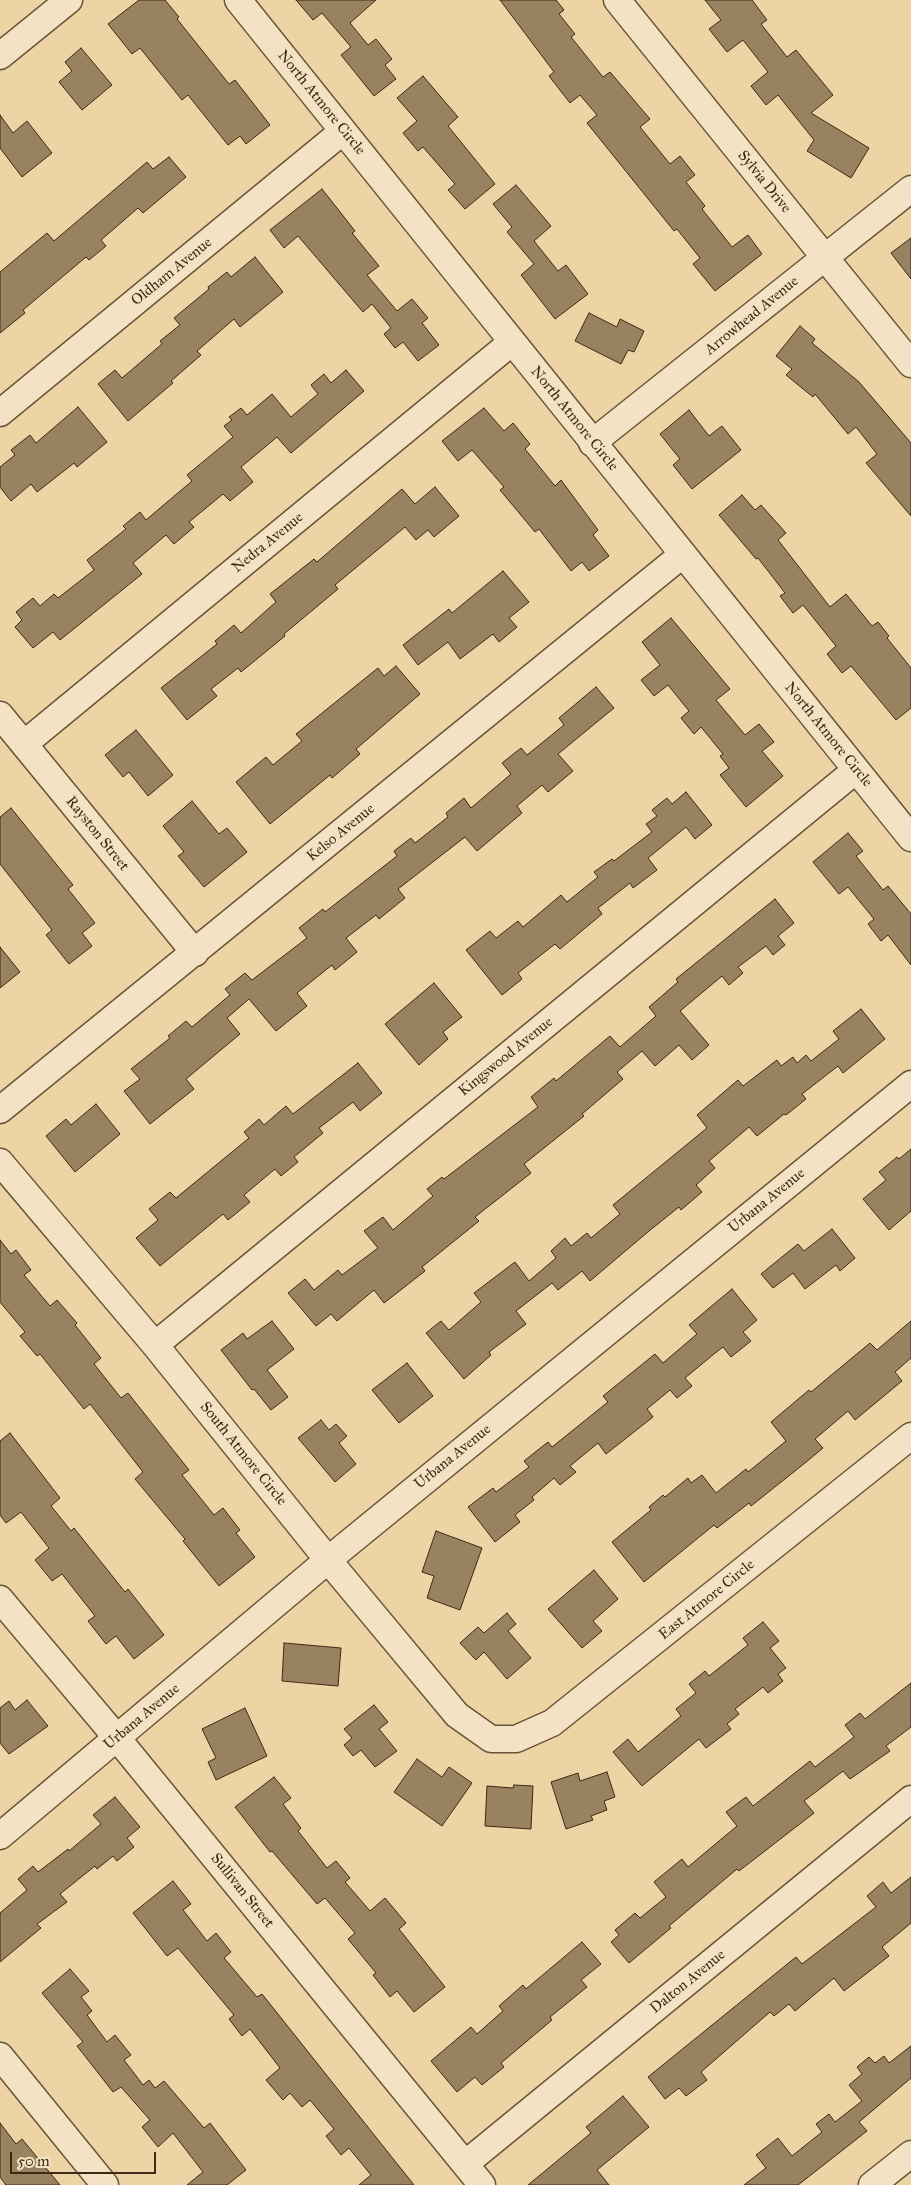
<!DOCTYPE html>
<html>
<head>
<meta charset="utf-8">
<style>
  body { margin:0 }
  #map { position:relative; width:911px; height:2185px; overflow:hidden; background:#edd4a4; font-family:"IM FELL Great Primer",serif }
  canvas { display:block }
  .scale { position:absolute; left:10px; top:2152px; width:146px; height:22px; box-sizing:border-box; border:2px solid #3f2915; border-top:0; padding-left:6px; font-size:15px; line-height:18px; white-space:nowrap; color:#3f2915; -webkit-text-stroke:4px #f3e3c4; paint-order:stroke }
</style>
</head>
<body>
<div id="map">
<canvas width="911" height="2185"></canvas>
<div class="scale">50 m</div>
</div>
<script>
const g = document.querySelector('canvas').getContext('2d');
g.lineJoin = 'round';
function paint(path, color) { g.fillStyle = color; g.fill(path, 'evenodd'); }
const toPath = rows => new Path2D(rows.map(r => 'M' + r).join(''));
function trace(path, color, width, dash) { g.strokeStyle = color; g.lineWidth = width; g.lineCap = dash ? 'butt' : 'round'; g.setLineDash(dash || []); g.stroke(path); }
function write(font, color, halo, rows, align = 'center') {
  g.font = font + ' "IM FELL Great Primer",serif'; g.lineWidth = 5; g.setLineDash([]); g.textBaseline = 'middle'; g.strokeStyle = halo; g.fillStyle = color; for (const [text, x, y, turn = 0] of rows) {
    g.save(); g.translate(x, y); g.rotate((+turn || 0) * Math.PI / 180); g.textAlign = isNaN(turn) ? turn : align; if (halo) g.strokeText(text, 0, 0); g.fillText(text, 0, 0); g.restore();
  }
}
const building = toPath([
  [139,0,165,0,179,17,177,19,229,84,235,80,270,125,246,144,240,136,228,145,188,95,182,100,140,48,132,54,108,24,139,0],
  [296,0,376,0,350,23,368,45,376,39,392,59,385,65,396,79,374,96,341,55,351,47,322,13,313,20,296,0],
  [500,0,556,0,564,10,559,14,575,34,571,37,603,77,610,72,650,119,640,127,670,164,680,156,695,175,686,182,705,206,702,209,732,247,748,235,762,254,715,291,693,264,700,258,677,229,674,231,587,123,597,115,580,95,570,103,549,76,554,72,500,0],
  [705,0,752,0,767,20,761,24,787,57,796,50,833,95,811,113,869,148,851,178,807,151,814,140,778,95,766,105,751,86,768,72,743,40,727,52,709,29,721,20,705,0],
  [81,48,112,85,82,110,59,82,72,71,65,62,81,48],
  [423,76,458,117,448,126,495,184,465,209,448,190,455,184,423,147,418,151,403,133,417,121,397,98,423,76],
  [0,115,13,133,27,121,52,153,22,177,0,148,0,115],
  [169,157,186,177,143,213,138,208,101,240,106,246,89,260,86,257,23,310,25,313,0,333,0,272,47,233,54,241,147,162,153,169,169,157],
  [516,185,551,226,534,241,558,271,566,265,588,294,555,319,521,275,534,264,507,232,512,227,493,204,516,185],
  [322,189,355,231,352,233,379,266,367,275,397,311,412,299,428,318,422,323,439,345,418,361,403,342,395,348,384,334,391,328,372,304,363,312,298,236,284,248,270,230,322,189],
  [911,238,911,279,891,253,911,238],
  [255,257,283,292,240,327,234,319,197,351,201,355,171,381,173,383,128,421,98,384,115,370,122,378,162,344,160,341,180,325,174,318,209,289,208,287,227,272,231,277,255,257],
  [589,313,617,327,620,319,644,331,634,352,628,350,621,364,575,341,589,313],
  [800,326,815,339,812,343,859,382,911,443,911,516,866,463,877,454,856,427,848,434,815,394,813,397,786,375,792,369,776,356,800,326],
  [346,370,364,391,291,453,277,437,241,467,253,482,230,501,223,494,189,522,194,527,174,544,166,535,133,563,142,574,60,640,53,632,33,648,15,627,22,620,16,612,33,598,40,606,54,594,58,598,94,570,87,560,126,529,123,526,140,512,146,520,192,481,187,475,233,437,224,426,232,420,229,417,241,408,247,415,272,394,291,417,318,394,311,385,324,374,331,383,346,370],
  [78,407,107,442,77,467,74,463,37,492,31,484,11,501,0,487,0,467,15,455,11,450,30,435,36,443,78,407],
  [484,408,504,431,513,423,530,444,525,449,555,486,561,480,598,530,593,535,609,556,589,571,582,562,571,571,539,529,535,532,500,490,504,487,472,450,458,461,442,441,484,408],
  [689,410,709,436,722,426,741,450,692,489,673,465,680,459,660,434,689,410],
  [435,487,459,516,434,537,428,530,416,540,405,527,335,585,338,589,284,634,285,636,241,672,238,668,211,689,217,696,187,720,161,688,217,644,215,641,234,625,241,633,276,602,270,594,314,559,317,562,402,489,415,504,435,487],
  [742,495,755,510,761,505,786,533,778,540,830,607,846,594,872,626,878,622,889,636,887,638,911,668,911,708,896,720,851,666,842,673,827,654,836,646,803,605,793,613,780,596,785,593,758,558,756,559,719,515,742,495],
  [503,571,529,602,509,618,517,627,499,642,493,634,460,659,448,642,418,665,403,645,449,609,452,613,503,571],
  [671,618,730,689,716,700,745,735,759,724,774,742,762,751,783,776,746,807,720,775,729,768,720,756,723,754,701,727,694,734,681,718,689,711,668,685,654,696,641,680,660,665,642,642,671,618],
  [396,666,420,694,356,749,360,754,332,778,330,775,270,824,236,782,266,757,273,765,302,741,296,734,378,668,384,676,396,666],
  [596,687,614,708,558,754,573,771,548,792,542,785,517,806,522,813,477,851,465,837,398,889,405,898,379,919,376,915,346,938,357,952,335,970,332,965,297,993,307,1006,276,1031,249,999,227,1018,240,1034,186,1079,194,1089,150,1124,124,1091,140,1079,131,1069,170,1038,168,1036,186,1021,192,1027,230,995,225,989,245,973,252,980,307,938,299,928,323,909,325,912,397,856,394,851,411,838,415,843,448,817,446,813,464,798,471,808,511,774,502,763,521,748,527,755,564,725,559,718,596,687],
  [136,730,173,775,148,796,129,772,123,777,105,755,136,730],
  [686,792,712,825,695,839,686,827,648,858,657,870,633,888,630,883,598,908,602,914,560,949,555,944,518,973,522,979,502,995,466,950,490,931,496,938,518,921,523,927,561,895,567,902,598,877,594,872,612,859,614,861,652,832,646,824,657,816,652,810,667,798,672,804,686,792],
  [192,801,219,834,227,828,247,852,204,887,178,856,184,852,163,826,192,801],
  [11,808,73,885,68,889,95,923,82,933,92,946,69,964,46,935,52,930,0,864,0,817,11,808],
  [848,833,863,851,856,856,883,890,888,886,911,914,911,965,888,935,881,941,868,924,874,919,848,887,839,894,813,862,848,833],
  [775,899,794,923,778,936,785,945,773,955,766,946,738,967,743,973,729,985,722,976,680,1011,709,1045,692,1060,679,1045,655,1066,642,1051,617,1072,623,1079,582,1114,584,1116,524,1164,531,1173,475,1217,479,1221,422,1267,425,1271,384,1303,374,1290,337,1321,331,1314,316,1326,288,1293,305,1279,314,1290,338,1270,342,1275,378,1248,364,1231,383,1217,393,1230,433,1196,427,1189,442,1177,444,1179,538,1107,531,1097,554,1078,556,1081,610,1036,620,1047,656,1016,649,1007,678,982,676,979,775,899],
  [0,947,20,972,0,988,0,947],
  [434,983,462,1017,443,1032,448,1039,419,1065,385,1024,434,983],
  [861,1009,885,1039,843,1073,838,1066,802,1094,806,1099,786,1115,784,1114,757,1136,749,1127,709,1161,715,1168,696,1185,702,1192,681,1210,679,1207,649,1231,590,1281,582,1271,558,1290,552,1283,516,1311,526,1324,489,1352,491,1355,464,1379,426,1333,441,1321,449,1330,481,1302,474,1293,515,1262,529,1281,556,1258,551,1251,565,1238,571,1246,587,1233,591,1238,620,1214,613,1205,707,1128,697,1115,738,1080,743,1086,777,1060,781,1066,793,1057,797,1063,806,1055,811,1061,839,1039,833,1031,861,1009],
  [358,1063,382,1093,360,1111,353,1102,319,1128,323,1133,294,1157,298,1162,281,1176,275,1169,244,1195,250,1202,228,1220,223,1214,160,1266,136,1238,158,1220,149,1209,170,1192,176,1198,249,1138,244,1132,259,1119,264,1125,286,1106,293,1114,358,1063],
  [96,1104,120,1134,75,1172,46,1136,66,1119,71,1125,96,1104],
  [911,1149,911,1211,889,1230,863,1199,886,1180,879,1172,897,1157,899,1159,911,1149],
  [832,1229,855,1258,840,1271,836,1265,805,1289,793,1273,773,1288,761,1274,798,1244,804,1251,832,1229],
  [0,1240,11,1254,16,1250,31,1270,24,1275,50,1306,57,1300,77,1323,75,1325,101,1358,94,1364,121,1398,128,1393,189,1470,182,1475,214,1515,223,1508,240,1530,236,1533,255,1557,219,1586,183,1541,185,1539,135,1479,143,1472,90,1404,84,1409,40,1354,37,1356,20,1336,25,1332,0,1302,0,1240],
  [732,1289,757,1320,743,1332,751,1341,731,1357,723,1347,714,1354,685,1378,692,1386,677,1398,670,1390,647,1409,653,1417,606,1454,598,1443,570,1466,576,1472,560,1485,554,1478,532,1497,534,1500,515,1515,520,1522,495,1542,468,1507,493,1488,496,1492,529,1467,524,1461,548,1442,552,1447,608,1402,603,1396,655,1354,663,1363,697,1334,689,1325,732,1289],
  [272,1321,294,1349,267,1370,288,1397,271,1410,254,1389,252,1390,221,1350,243,1333,247,1339,272,1321],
  [911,1321,911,1358,895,1372,902,1381,855,1420,848,1411,815,1439,823,1448,805,1463,751,1506,749,1503,717,1528,714,1525,644,1582,612,1542,651,1510,649,1507,663,1495,665,1497,688,1478,691,1483,702,1475,716,1493,746,1469,748,1472,786,1441,771,1422,809,1390,811,1392,870,1343,877,1350,911,1321],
  [407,1363,433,1396,399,1423,372,1390,407,1363],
  [321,1420,329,1430,336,1424,347,1436,339,1443,356,1464,335,1482,298,1438,321,1420],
  [10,1433,60,1498,51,1506,71,1531,74,1528,125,1592,128,1589,164,1635,134,1659,116,1636,106,1644,88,1621,95,1616,62,1574,52,1581,35,1560,49,1548,21,1512,6,1523,0,1515,0,1441,10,1433],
  [436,1531,482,1548,460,1610,427,1598,434,1576,422,1572,436,1531],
  [594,1570,618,1599,593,1621,602,1631,582,1648,548,1609,594,1570],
  [507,1613,516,1624,508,1631,531,1658,507,1679,484,1652,476,1660,460,1643,478,1627,484,1633,507,1613],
  [763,1622,779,1641,770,1648,786,1668,778,1674,783,1681,768,1693,763,1687,735,1709,739,1714,727,1724,731,1729,706,1748,699,1739,642,1786,613,1752,628,1739,638,1752,681,1716,676,1709,696,1693,689,1684,705,1671,709,1676,748,1645,743,1638,763,1622],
  [284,1643,341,1648,338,1686,282,1681,284,1643],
  [911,1683,911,1727,886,1746,890,1751,850,1779,843,1771,804,1801,814,1813,739,1871,737,1869,669,1926,671,1928,629,1963,611,1942,619,1935,615,1930,635,1913,640,1918,666,1897,654,1882,682,1859,688,1867,737,1826,726,1812,746,1797,753,1806,810,1761,815,1767,854,1737,845,1725,860,1713,865,1719,911,1683],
  [27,1700,48,1726,9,1754,0,1743,0,1708,9,1701,15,1710,27,1700],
  [374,1705,388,1722,379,1729,397,1751,375,1767,361,1750,353,1756,344,1745,352,1738,344,1729,374,1705],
  [245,1708,267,1756,216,1780,208,1762,216,1758,202,1729,245,1708],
  [417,1759,442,1777,449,1767,472,1783,442,1826,394,1792,417,1759],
  [607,1772,615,1797,604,1801,607,1810,591,1816,593,1820,566,1829,551,1782,578,1773,580,1781,607,1772],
  [274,1777,291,1798,283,1804,301,1828,298,1831,327,1868,336,1861,350,1878,345,1882,370,1911,385,1898,406,1923,399,1929,445,1987,414,2012,397,1991,390,1997,373,1975,376,1973,348,1939,355,1933,325,1898,317,1904,272,1851,270,1852,235,1807,274,1777],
  [514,1785,533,1786,531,1829,485,1826,487,1786,513,1788,514,1785],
  [115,1797,140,1827,127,1838,134,1847,117,1861,113,1856,97,1869,95,1866,60,1894,67,1902,37,1924,41,1928,0,1962,0,1913,27,1890,18,1879,33,1866,38,1872,68,1849,69,1851,101,1824,93,1815,115,1797],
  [911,1877,911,1923,882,1947,889,1956,844,1991,834,1978,795,2011,789,2004,774,2016,770,2012,701,2072,707,2080,686,2096,679,2088,665,2099,648,2077,796,1957,802,1964,876,1907,867,1896,883,1882,891,1893,911,1877],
  [173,1881,191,1904,183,1910,207,1941,216,1933,231,1952,224,1958,257,1997,262,1994,414,2185,359,2185,371,2175,349,2148,341,2155,326,2136,334,2129,310,2100,302,2107,290,2093,283,2100,266,2080,280,2068,250,2029,242,2036,229,2019,234,2015,178,1948,167,1956,133,1913,173,1881],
  [582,1942,601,1964,581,1980,587,1987,550,2017,552,2020,501,2063,504,2067,482,2085,475,2077,457,2092,431,2061,471,2027,477,2034,503,2011,499,2006,523,1985,526,1989,582,1942],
  [70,1969,89,1991,81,1997,92,2011,87,2015,107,2042,115,2035,131,2055,124,2060,143,2085,149,2080,155,2088,164,2081,204,2128,210,2123,246,2170,227,2185,187,2185,203,2172,173,2133,158,2147,142,2127,150,2120,121,2087,113,2092,77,2046,83,2042,42,1993,70,1969],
  [911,2046,911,2078,859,2122,867,2131,798,2185,744,2185,766,2168,756,2155,778,2138,792,2156,822,2132,816,2124,829,2114,835,2122,862,2101,849,2085,862,2074,857,2067,869,2057,875,2063,884,2056,889,2063,911,2046],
  [623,2096,649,2127,597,2170,609,2185,528,2185,591,2133,586,2127,623,2096],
  [0,2123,16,2144,22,2139,60,2185,6,2185,0,2177,0,2123]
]);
paint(building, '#99825f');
trace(building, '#3f2915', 1);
const minor = toPath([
  [238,0,911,838],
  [617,0,911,364],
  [0,56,69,0],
  [0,413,343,131],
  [592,443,911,189],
  [0,715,195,953],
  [24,744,512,342],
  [0,1110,682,555],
  [0,1162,155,1345,328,1560,457,1715,491,1739,516,1739,552,1723,911,1436],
  [155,1345,856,770],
  [0,1599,117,1738,482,2185],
  [0,1836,328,1560,911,1084],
  [0,2056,105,2185],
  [465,2164,911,1799],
  [872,2185,911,2154]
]);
trace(minor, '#6a5439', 29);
trace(minor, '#f3e3c4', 26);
write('15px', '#3f2915', '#f3e3c4', [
  ["North Atmore Circle",321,103,51],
  ["Sylvia Drive",764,182,51],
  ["Oldham Avenue",172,272,-39],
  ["Arrowhead Avenue",752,316,-39],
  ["North Atmore Circle",574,419,51],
  ["Nedra Avenue",268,543,-39],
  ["North Atmore Circle",828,735,51],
  ["Kelso Avenue",341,833,-39],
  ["Rayston Street",97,834,51],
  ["Kingswood Avenue",506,1057,-39],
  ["Urbana Avenue",767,1201,-39],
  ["South Atmore Circle",243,1454,51],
  ["Urbana Avenue",453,1457,-39],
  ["East Atmore Circle",707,1600,-39],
  ["Urbana Avenue",142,1717,-40],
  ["Sullivan Street",242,1891,51],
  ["Dalton Avenue",688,1982,-39]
]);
</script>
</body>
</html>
